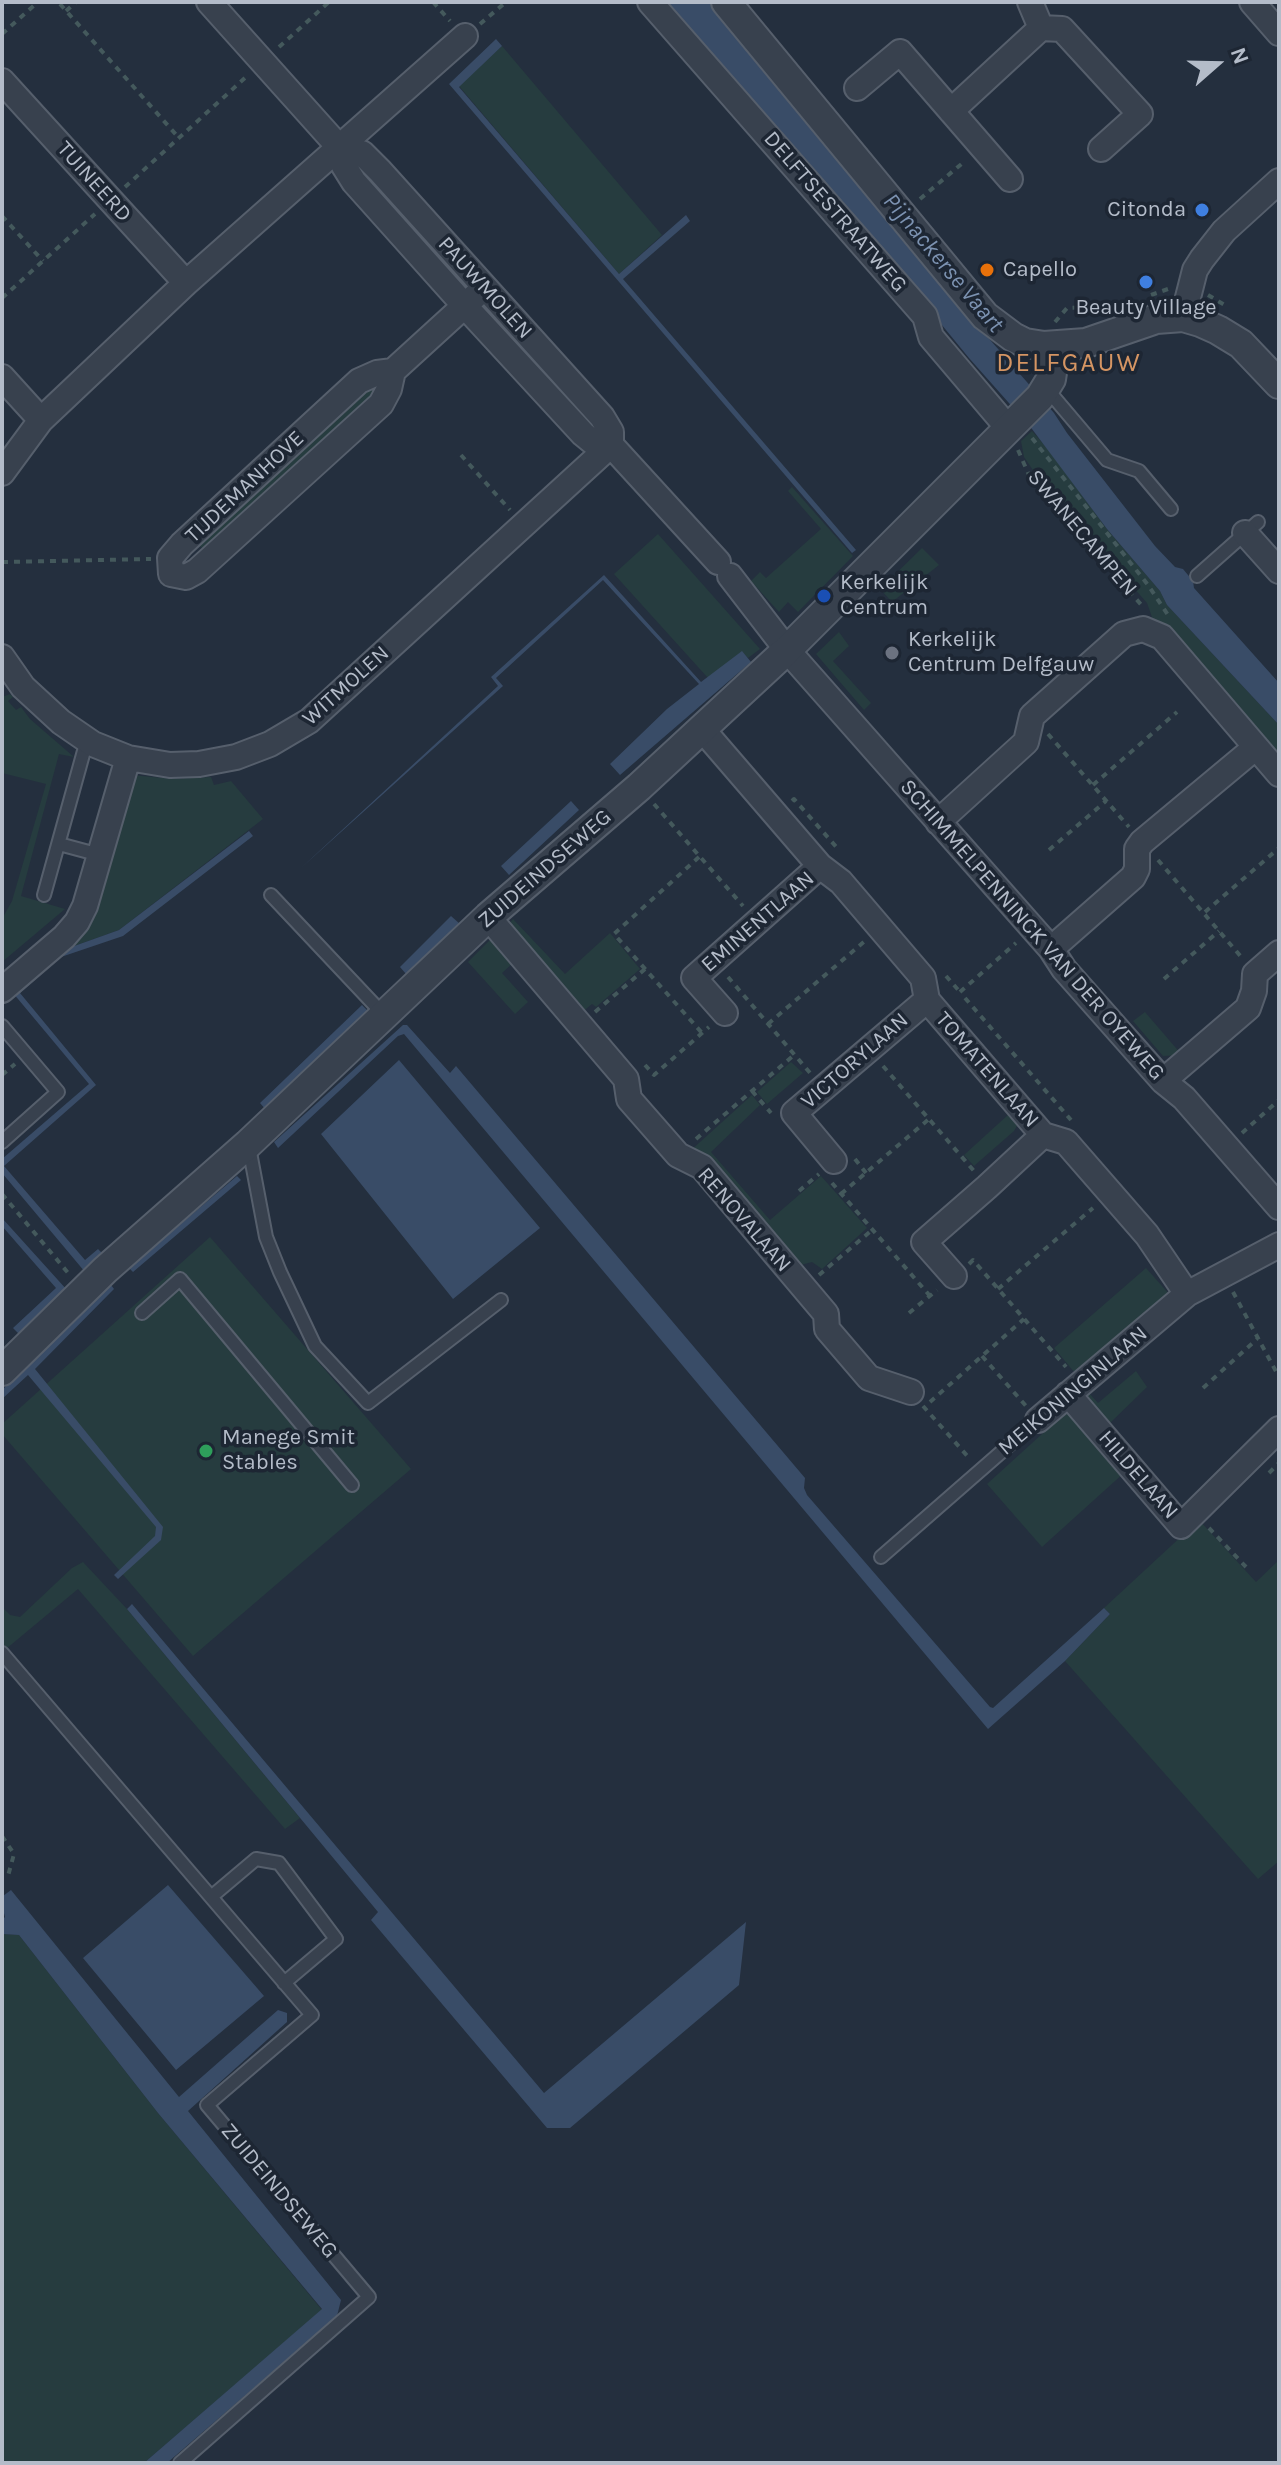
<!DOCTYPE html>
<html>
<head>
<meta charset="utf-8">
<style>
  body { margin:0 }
  #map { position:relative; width:1281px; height:2465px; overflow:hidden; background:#242f3e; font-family:Karla,sans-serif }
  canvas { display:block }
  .frame { position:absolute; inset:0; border:4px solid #b4bcc9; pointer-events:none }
  .north { position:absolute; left:1177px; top:24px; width:80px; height:80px; -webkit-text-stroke:6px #1d2633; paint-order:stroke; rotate:70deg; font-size:22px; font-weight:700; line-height:32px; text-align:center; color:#b4bcc9 }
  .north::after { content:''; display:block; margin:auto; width:28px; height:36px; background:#b4bcc9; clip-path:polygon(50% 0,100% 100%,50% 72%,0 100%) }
</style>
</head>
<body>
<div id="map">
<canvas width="1281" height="2465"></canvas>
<div class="frame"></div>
<div class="north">N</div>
</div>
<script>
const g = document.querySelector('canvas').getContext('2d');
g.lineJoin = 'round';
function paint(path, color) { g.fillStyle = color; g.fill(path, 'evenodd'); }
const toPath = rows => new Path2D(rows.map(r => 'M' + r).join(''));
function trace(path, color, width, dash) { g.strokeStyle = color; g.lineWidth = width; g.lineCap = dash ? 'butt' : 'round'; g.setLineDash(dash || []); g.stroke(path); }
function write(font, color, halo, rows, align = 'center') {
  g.font = font + ' Karla,sans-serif'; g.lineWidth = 7; g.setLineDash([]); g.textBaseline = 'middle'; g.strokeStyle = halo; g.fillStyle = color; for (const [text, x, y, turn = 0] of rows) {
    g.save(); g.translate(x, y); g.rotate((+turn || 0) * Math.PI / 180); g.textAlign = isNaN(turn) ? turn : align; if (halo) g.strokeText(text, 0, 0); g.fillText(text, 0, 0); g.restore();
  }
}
paint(toPath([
  [502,46,662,235,619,274,459,86],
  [370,383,377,389,376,396,209,550,203,549,198,544],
  [1032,431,1048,449,1107,529,1160,591,1167,605,1279,725,1279,764,1153,620,1147,603,1041,482,1024,457,1021,441],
  [792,487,853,556,798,612,788,602,779,612,751,581,760,572,766,578,821,529,788,491],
  [658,534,760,649,748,658,742,652,708,678,614,574],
  [922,548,939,565,892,602,880,589],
  [839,632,849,646,833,661,871,703,864,710,816,654],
  [10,694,13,697,8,701,16,710,21,707,30,719,74,757,59,754,21,896,65,909,2,962,2,919,12,901,46,784,2,773,2,697],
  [132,775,173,779,211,777,214,785,231,781,263,819,119,930,63,950],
  [513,919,565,974,610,933,640,969,596,1007,592,1004,581,1013,508,925],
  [491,939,513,963,502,973,528,1002,515,1014,468,962],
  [1145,1012,1182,1055,1163,1056,1133,1021],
  [791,1062,803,1073,767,1104,757,1092],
  [752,1095,760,1105,711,1152,770,1220,821,1176,867,1228,822,1269,812,1262,797,1266,689,1152],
  [1009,1114,1018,1124,1014,1131,974,1166,964,1155],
  [210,1237,411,1469,193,1656,2,1434,2,1424],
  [1146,1268,1170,1295,1080,1379,1054,1348],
  [1136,1371,1147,1387,1110,1423,1104,1425,1085,1396,1088,1392,1098,1403],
  [1064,1414,1076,1415,1125,1472,1042,1547,987,1484],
  [1199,1520,1256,1582,1279,1560,1279,1861,1258,1879,1065,1661,1110,1614,1104,1608],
  [83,1562,127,1609,300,1818,285,1829,78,1589,6,1649,2,1644,2,1607,10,1615,20,1617,72,1568],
  [2,1934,19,1935,158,2113,322,2310,144,2463,2,2463]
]), '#263c3f');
paint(toPath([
  [666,2,711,2,964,310,1054,413,1067,433,1155,546,1175,567,1183,569,1193,581,1194,588,1279,683,1279,725,1167,605,1160,591,1107,529,1032,429,969,358,822,179],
  [496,39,502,46,459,87,619,274,686,215,690,221,623,279,856,550,852,553,449,84],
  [604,575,701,682,742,651,751,662,620,775,610,764,667,709,699,684,603,580,496,678,503,686,301,868,498,686,491,677],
  [571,801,579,810,509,875,501,866],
  [249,831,253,836,123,936,61,957,20,993,96,1085,4,1166,85,1260,98,1249,104,1255,85,1272,2,1173,2,1159,89,1084,13,993,63,950,119,930],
  [451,916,460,924,406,974,400,967],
  [362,1005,368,1011,266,1110,260,1103],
  [403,1025,407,1025,450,1073,456,1066,805,1478,804,1488,807,1495,990,1707,993,1708,1104,1608,1110,1614,1065,1661,988,1729,404,1034,398,1036,278,1148,274,1142],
  [399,1060,540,1228,453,1299,321,1134],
  [237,1176,241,1180,133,1272,129,1268],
  [2,1218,67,1290,20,1335,13,1328,56,1288,2,1226],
  [111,1285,114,1289,35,1369,163,1527,161,1540,118,1579,114,1575,155,1536,156,1527,28,1375,2,1399,2,1390],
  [132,1604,544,2093,746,1922,739,1985,570,2128,547,2128,371,1920,378,1912,127,1609],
  [168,1885,264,1996,176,2070,83,1958],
  [11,1890,179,2097,278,2010,287,2013,287,2022,188,2111,341,2300,337,2316,167,2463,144,2463,322,2309,158,2113,19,1935,2,1934,2,1920,5,1917,2,1905,3,1896]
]), '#394c67');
const service = toPath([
  [1046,388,1107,460,1139,471,1171,509],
  [1197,576,1258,522],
  [59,844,100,855],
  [44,895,87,740],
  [271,895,385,1016],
  [2,1026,58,1092,2,1142],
  [249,1147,266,1237,280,1272,315,1346,368,1403,501,1300],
  [142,1313,180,1279,352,1485],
  [881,1557,1038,1420],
  [2,1653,312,2015,207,2105,369,2297,180,2463],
  [211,1897,256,1859,279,1863,336,1939,284,1983]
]);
const minor = toPath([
  [209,2,339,147,344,166,354,182,464,305,583,434,594,443,611,445,718,562],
  [650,2,925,316,931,337,1009,429],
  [1030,2,1041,28,1062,29,1140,114,1101,149],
  [1252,2,1279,33],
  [2,81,186,283],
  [857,88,900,52,1010,179],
  [951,111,1041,28],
  [339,147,362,153,380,171,602,417,611,432,611,445],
  [1183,317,1195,270,1202,259,1224,231,1279,181],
  [393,371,377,373,359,381,182,544,170,558,171,574,186,577,197,571,381,404,389,389,393,371,484,288],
  [2,377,41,420],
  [2,473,41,420,186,283,465,36],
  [1245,533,1279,571],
  [730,576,787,650,1051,949,1064,969,1163,1081,1184,1098,1279,1207],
  [2,657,23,687,61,722,93,744,128,758,170,765,199,764,236,757,270,744,309,721,611,445],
  [702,729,820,866,841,882,923,978,927,1000,1043,1135,1066,1142,1147,1235,1187,1294],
  [938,822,1026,742,1032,716,1124,634,1143,629,1162,637,1279,774],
  [488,917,626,1079,629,1099,678,1155,702,1167,826,1314,827,1329,869,1378,911,1392],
  [1051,949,1133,877,1137,869,1137,849,1142,842,1256,747],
  [2,990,64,937,77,922,85,906,128,758],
  [725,1013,694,978,820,866],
  [1163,1081,1248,1008,1254,991,1255,974,1279,953],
  [834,1161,794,1113,927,1000],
  [954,1276,924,1242,987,1187,1043,1135],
  [1068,1394,1181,1526,1279,1429],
  [1038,1420,1187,1294,1279,1245]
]);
const tertiary = toPath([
  [726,2,985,316,1013,337,1025,343,1044,346,1086,343,1156,319,1183,317,1200,322,1218,330,1241,344,1279,384],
  [2,1371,105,1270,248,1144,488,917,639,787,787,650,1040,397,1051,379,1056,346]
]);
trace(service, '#565f6c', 16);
trace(minor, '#565f6c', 28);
trace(tertiary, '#565f6c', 32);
trace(toPath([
  [433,2,450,21],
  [60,4,179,138],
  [66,11,76,2],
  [480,24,506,2],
  [2,34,38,2],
  [279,47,329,2],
  [125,187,246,77],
  [920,199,965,161],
  [2,216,43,261],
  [1151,295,1168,289],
  [1208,295,1228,307],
  [2,298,95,214],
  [1055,322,1067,308,1096,307,1131,301],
  [1032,438,1148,585,1168,615],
  [1018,450,1029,475,1144,608],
  [461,455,510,510],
  [2,562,151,559],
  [1048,734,1129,827],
  [1093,785,1177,712],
  [792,801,794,799,839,850],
  [654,804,743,906],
  [1049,850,1106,801],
  [699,857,614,934,702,1033],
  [1158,860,1243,959],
  [1205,912,1279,848],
  [946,976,960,992],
  [728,977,811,1074],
  [1164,979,1219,931],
  [960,992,1016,943],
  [965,998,1071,1120],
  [595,1012,645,969],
  [768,1024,866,940],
  [645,1065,654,1075,709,1027],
  [883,1066,974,1171],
  [2,1075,15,1064],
  [752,1091,771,1113],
  [1242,1133,1279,1100],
  [696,1139,794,1055],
  [855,1159,866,1173],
  [832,1183,930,1296],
  [799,1191,819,1174],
  [2,1194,69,1274],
  [841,1194,929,1119],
  [969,1264,973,1260,1066,1367],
  [819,1275,872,1230],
  [998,1289,1093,1208],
  [1233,1292,1279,1377],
  [909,1313,937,1290],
  [982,1356,1026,1406],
  [1203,1388,1257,1339],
  [930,1402,1024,1319],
  [923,1406,970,1459],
  [1269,1473,1279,1463],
  [1209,1528,1246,1567],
  [2,1836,14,1854,8,1876]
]), '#44595c', 4, [6, 6]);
trace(service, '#38414e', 12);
trace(minor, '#38414e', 24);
trace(tertiary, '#38414e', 28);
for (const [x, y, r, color] of [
  [1202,210,8,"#3f7fe0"],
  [987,270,8,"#e8710a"],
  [1146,282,8,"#3f7fe0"],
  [824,596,8,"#1a4fb4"],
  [892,653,8,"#6b7280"],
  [206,1451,8,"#2e9e5b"]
]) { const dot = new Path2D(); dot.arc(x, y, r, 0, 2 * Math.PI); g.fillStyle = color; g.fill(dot); trace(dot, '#1d2633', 3); }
write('22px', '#b4bcc9', '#1d2633', [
  ["TUINEERD",94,182,48],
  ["DELFTSESTRAATWEG",835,212,49],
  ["PAUWMOLEN",485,288,48],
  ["TIJDEMANHOVE",245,487,-43],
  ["SWANECAMPEN",1082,533,50],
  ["WITMOLEN",346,686,-42],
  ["ZUIDEINDSEWEG",545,869,-41],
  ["EMINENTLAAN",758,922,-41],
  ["SCHIMMELPENNINCK VAN DER OYEWEG",1032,930,49],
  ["VICTORYLAAN",855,1061,-41],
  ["TOMATENLAAN",987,1070,49],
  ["RENOVALAAN",744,1220,49],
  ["MEIKONINGINLAAN",1073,1391,-40],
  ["HILDELAAN",1138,1475,49],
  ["ZUIDEINDSEWEG",279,2191,50]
]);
write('22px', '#b4bcc9', '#1d2633', [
  ["Citonda",1186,210,"right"],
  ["Capello",1003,270],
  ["Beauty Village",1146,308,"center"],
  ["Kerkelijk",840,583],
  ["Centrum",840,608],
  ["Kerkelijk",908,640],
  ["Centrum Delfgauw",908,665],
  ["Manege Smit",222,1438],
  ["Stables",222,1463]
], 'left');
write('italic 24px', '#7c92b1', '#1d2633', [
  ["Pijnackerse Vaart",943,263,50]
]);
g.letterSpacing = '2px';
write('26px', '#d59563', '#1d2633', [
  ["DELFGAUW",1069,364]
]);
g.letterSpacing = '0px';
</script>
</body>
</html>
